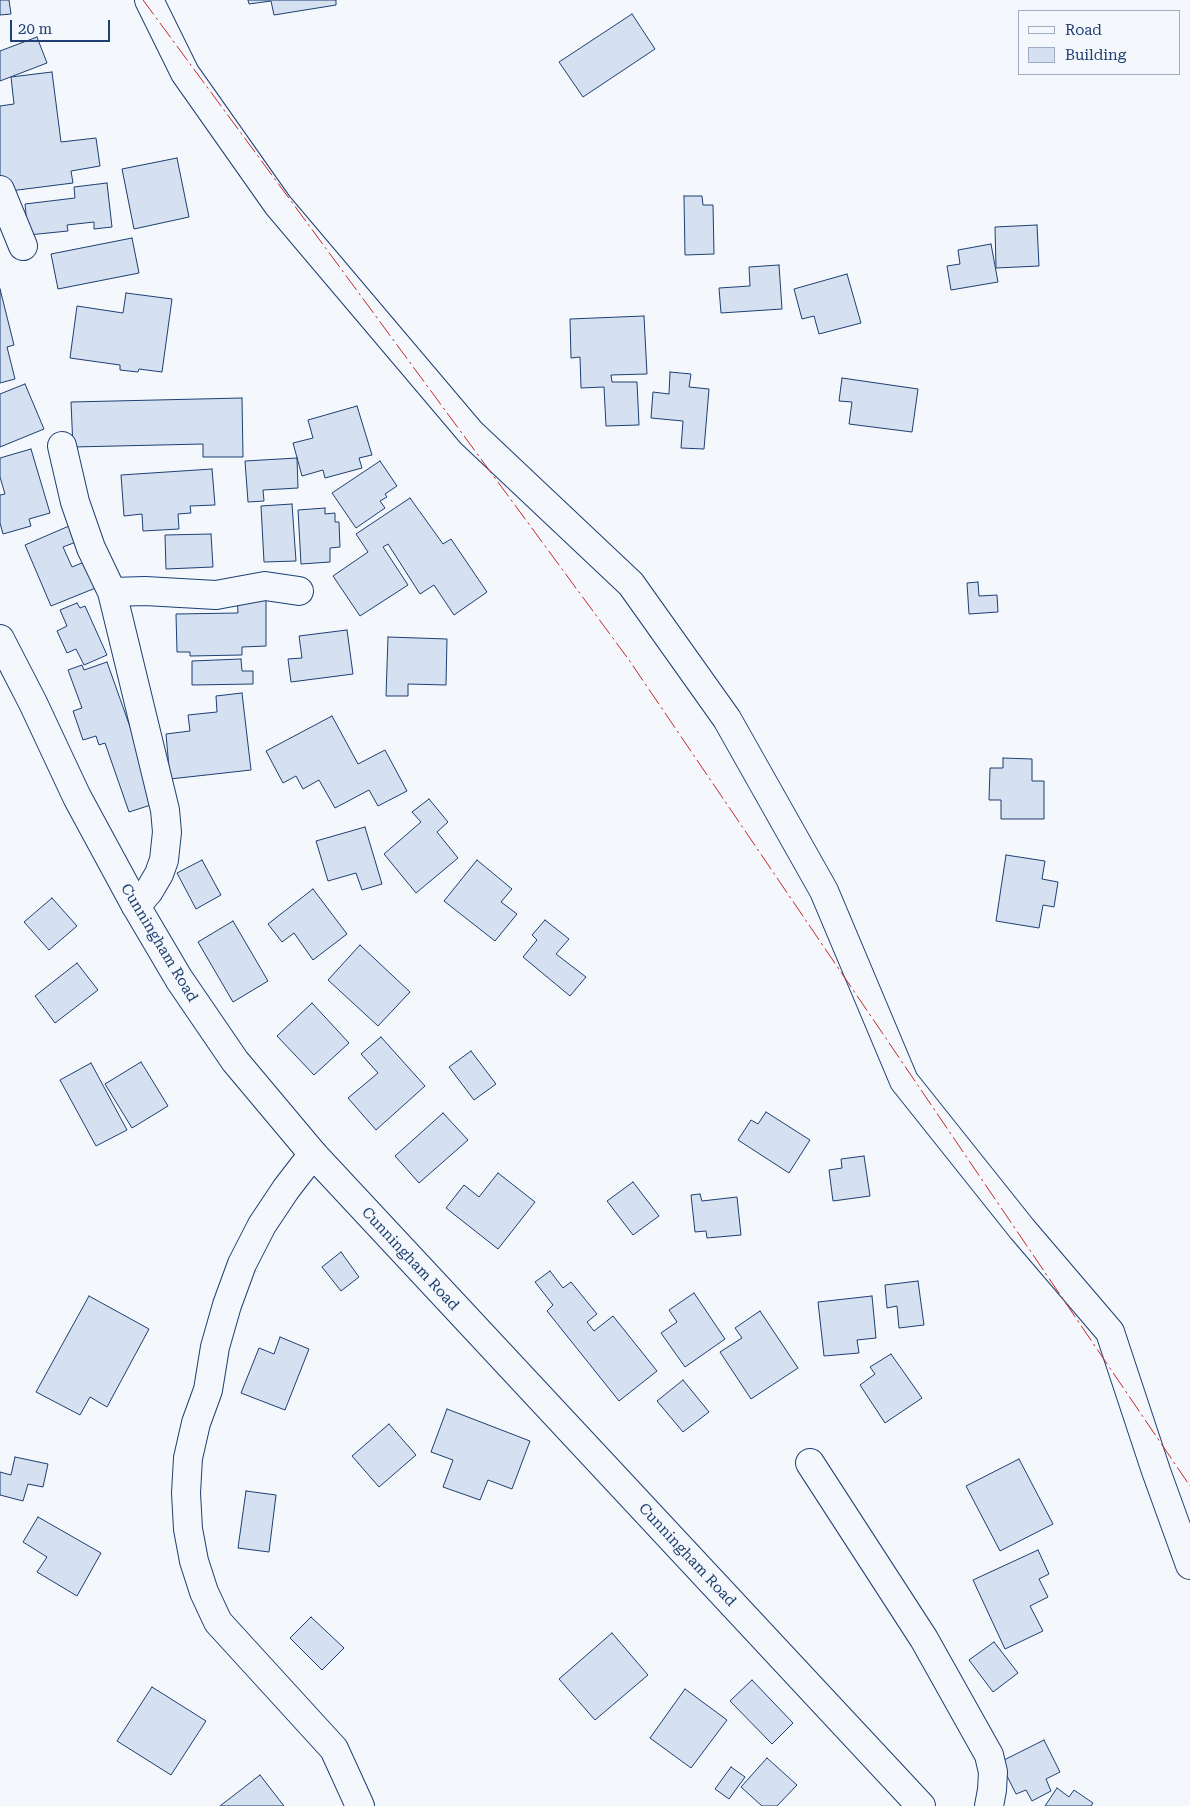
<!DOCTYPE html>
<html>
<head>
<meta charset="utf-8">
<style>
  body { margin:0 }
  #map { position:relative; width:1190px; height:1806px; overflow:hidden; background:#f4f7fb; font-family:"Roboto Serif",serif }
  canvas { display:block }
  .legend { position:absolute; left:1018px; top:10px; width:162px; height:65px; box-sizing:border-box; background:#f4f7fb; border:1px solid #9eadc5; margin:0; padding:6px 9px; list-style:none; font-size:15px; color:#1d3f73 }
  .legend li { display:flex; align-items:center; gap:10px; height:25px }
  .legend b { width:25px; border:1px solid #9eadc5 }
  .scale { position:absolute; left:10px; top:20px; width:100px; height:22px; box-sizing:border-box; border:2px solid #1d3f73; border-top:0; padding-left:6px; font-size:15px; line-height:18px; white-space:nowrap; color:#1d3f73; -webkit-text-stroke:4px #f4f7fb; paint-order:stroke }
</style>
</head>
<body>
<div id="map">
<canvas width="1190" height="1806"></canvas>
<ul class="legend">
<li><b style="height:6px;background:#f4f7fb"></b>Road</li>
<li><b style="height:14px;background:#d5e0f0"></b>Building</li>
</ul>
<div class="scale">20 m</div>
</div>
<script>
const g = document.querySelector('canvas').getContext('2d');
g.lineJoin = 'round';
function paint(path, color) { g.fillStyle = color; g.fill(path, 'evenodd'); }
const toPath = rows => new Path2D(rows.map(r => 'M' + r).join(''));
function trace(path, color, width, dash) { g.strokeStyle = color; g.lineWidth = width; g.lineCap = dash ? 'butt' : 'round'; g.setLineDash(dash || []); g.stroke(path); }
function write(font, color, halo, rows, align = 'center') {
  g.font = font + ' "Roboto Serif",serif'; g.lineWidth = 4; g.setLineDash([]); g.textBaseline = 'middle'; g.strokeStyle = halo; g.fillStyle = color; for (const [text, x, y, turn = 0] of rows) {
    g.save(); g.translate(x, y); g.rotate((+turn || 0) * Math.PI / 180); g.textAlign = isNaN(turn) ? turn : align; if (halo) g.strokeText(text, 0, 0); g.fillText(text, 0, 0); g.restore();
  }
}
const building = toPath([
  [0,0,9,0,11,14,0,15,0,0],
  [248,0,336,0,336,5,274,15,271,1,249,4,248,0],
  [632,14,655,49,583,97,559,62,632,14],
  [37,37,47,63,0,81,0,51,37,37],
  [52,72,61,142,96,138,100,166,71,171,73,183,2,192,0,175,0,106,14,104,11,77,52,72],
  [177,158,189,217,134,229,122,169,177,158],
  [107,183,112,227,94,229,94,222,67,225,68,231,28,235,25,204,75,198,74,187,107,183],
  [684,196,702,196,703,205,713,205,714,254,685,255,684,196],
  [1037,225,1039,266,996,268,995,227,1037,225],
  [132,238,139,273,58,289,51,254,132,238],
  [991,244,998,282,951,290,947,266,960,264,958,250,991,244],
  [779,265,782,309,721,313,719,288,750,286,749,267,779,265],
  [847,274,861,323,819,334,814,316,802,319,794,289,847,274],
  [0,289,14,345,7,347,15,379,0,383,0,289],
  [126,293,172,299,162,372,139,369,138,372,120,370,120,365,70,358,77,306,123,313,126,293],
  [644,316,647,374,611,375,612,382,637,382,639,425,606,426,604,387,581,388,580,357,571,358,570,319,644,316],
  [670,372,691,374,689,387,709,389,704,449,681,448,683,421,651,418,653,392,669,394,670,372],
  [842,378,918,389,912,432,849,424,852,402,839,401,842,378],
  [25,384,44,429,0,447,0,394,25,384],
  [242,398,243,457,203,457,203,444,73,447,71,402,242,398],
  [357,406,372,455,359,458,362,468,325,478,323,470,302,476,293,443,313,438,308,420,357,406],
  [31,449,50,513,29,519,31,526,3,534,0,523,0,495,5,494,0,477,0,458,31,449],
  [297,458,298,488,263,490,264,501,248,502,245,461,297,458],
  [380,461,397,486,385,494,387,497,380,501,385,508,356,528,332,493,380,461],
  [212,469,215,505,190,506,191,513,178,514,179,529,143,531,142,514,124,516,121,475,212,469],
  [410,498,443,544,451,539,487,592,454,615,434,585,420,594,388,544,383,547,408,585,360,616,333,576,368,552,356,534,410,498],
  [292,504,296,561,264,562,261,506,292,504],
  [325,508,325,514,335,513,335,522,339,522,340,547,330,548,330,562,301,564,298,510,325,508],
  [69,526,76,542,63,547,72,567,87,561,98,587,51,606,25,545,69,526],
  [211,534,213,567,166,569,165,535,211,534],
  [978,582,979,596,997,595,998,612,969,614,967,583,978,582],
  [237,594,266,594,266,646,242,647,242,655,190,656,190,652,177,652,176,614,238,613,237,594],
  [77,603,80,608,85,606,107,655,84,665,76,649,67,653,57,631,67,626,60,610,77,603],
  [347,630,353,674,291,682,288,659,302,658,299,636,347,630],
  [388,637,447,639,446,685,408,684,408,696,386,696,388,637],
  [241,659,242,671,253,671,253,684,192,685,192,661,241,659],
  [107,662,157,803,129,812,105,743,99,745,96,736,83,740,73,711,82,708,68,670,82,665,84,670,107,662],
  [242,693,251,770,170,779,166,734,190,731,188,715,217,712,216,696,242,693],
  [332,716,358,764,385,750,407,791,378,806,369,790,335,808,319,780,303,789,296,776,283,783,266,751,332,716],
  [1003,758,1032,759,1032,781,1044,781,1044,819,1001,819,1001,800,989,800,990,768,1003,768,1003,758],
  [429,799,448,822,437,832,458,858,416,893,384,854,421,822,412,812,429,799],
  [365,827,382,884,362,890,356,873,328,881,316,841,365,827],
  [1006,855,1045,861,1042,879,1058,882,1054,907,1043,905,1039,928,996,921,1006,855],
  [202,860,221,895,196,909,177,873,202,860],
  [477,860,512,889,501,902,517,914,495,941,444,901,477,860],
  [313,889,347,934,313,960,294,933,282,942,268,924,313,889],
  [52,898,77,926,49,950,24,922,52,898],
  [545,920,569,939,556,954,586,977,570,996,523,957,537,940,532,935,545,920],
  [233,921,268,981,233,1002,198,942,233,921],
  [360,945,410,992,378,1026,328,980,360,945],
  [77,963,98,990,55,1023,35,996,77,963],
  [312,1003,349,1043,314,1075,277,1036,312,1003],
  [381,1037,425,1086,376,1130,348,1098,378,1073,361,1054,381,1037],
  [471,1051,496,1084,474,1100,449,1067,471,1051],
  [141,1062,168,1106,132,1128,105,1084,141,1062],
  [91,1063,127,1130,96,1146,60,1080,91,1063],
  [766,1112,810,1140,789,1173,738,1140,751,1120,758,1124,766,1112],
  [443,1113,468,1140,419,1183,395,1156,443,1113],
  [864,1156,870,1196,833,1201,829,1170,842,1168,841,1159,864,1156],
  [498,1173,535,1202,498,1249,446,1208,464,1185,479,1197,498,1173],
  [633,1182,659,1216,633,1235,607,1201,633,1182],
  [700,1194,702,1201,737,1197,741,1235,707,1238,706,1231,695,1232,691,1195,700,1194],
  [341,1252,359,1277,341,1291,322,1267,341,1252],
  [550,1271,563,1288,571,1282,597,1314,587,1322,594,1331,613,1316,657,1371,619,1401,547,1311,553,1305,535,1282,550,1271],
  [918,1281,924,1325,899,1328,897,1306,887,1308,885,1285,918,1281],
  [694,1293,725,1339,685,1367,661,1333,677,1322,669,1310,694,1293],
  [89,1296,149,1329,107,1407,90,1397,80,1415,36,1392,89,1296],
  [872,1296,876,1338,857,1340,859,1353,824,1356,818,1302,872,1296],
  [760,1311,798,1368,751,1399,720,1352,742,1338,735,1328,760,1311],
  [280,1337,309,1349,285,1410,241,1393,259,1348,274,1354,280,1337],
  [891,1354,922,1398,885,1423,860,1385,875,1374,870,1367,891,1354],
  [683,1380,709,1412,683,1432,657,1401,683,1380],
  [447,1409,530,1441,512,1489,488,1480,480,1500,443,1487,453,1460,431,1452,447,1409],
  [389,1424,416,1455,379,1487,352,1456,389,1424],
  [15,1457,48,1464,43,1487,28,1484,23,1501,0,1495,0,1472,11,1475,15,1457],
  [1019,1459,1053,1524,1000,1551,966,1486,1019,1459],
  [246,1491,276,1495,269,1552,238,1548,246,1491],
  [38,1517,101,1553,77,1596,37,1572,47,1557,23,1542,38,1517],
  [1038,1550,1049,1574,1039,1579,1048,1597,1030,1606,1043,1631,1005,1649,973,1580,1038,1550],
  [311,1617,344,1648,322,1670,290,1638,311,1617],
  [612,1633,648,1675,595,1720,559,1679,612,1633],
  [994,1642,1018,1673,993,1692,969,1660,994,1642],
  [752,1680,793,1723,772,1744,730,1701,752,1680],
  [152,1687,206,1721,171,1775,117,1741,152,1687],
  [685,1689,727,1720,691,1768,650,1738,685,1689],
  [1044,1740,1060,1772,1046,1779,1051,1791,1032,1801,1026,1790,1016,1794,1000,1762,1044,1740],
  [767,1758,797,1785,777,1806,762,1806,741,1787,767,1758],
  [731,1767,745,1777,729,1799,715,1789,731,1767],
  [260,1775,284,1806,220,1806,260,1775],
  [1057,1788,1069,1797,1074,1790,1093,1803,1091,1806,1045,1806,1057,1788]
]);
paint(building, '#d5e0f0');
trace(building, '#1d3f73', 1);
const minor = toPath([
  [149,0,185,73,278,205,471,433,631,584,727,719,824,891,904,1081,1022,1229,1110,1332,1156,1471,1190,1565],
  [0,190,23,246],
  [62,446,75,502,91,548,112,592,165,810,167,832,164,860,159,874,149,891,136,906],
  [112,592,145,591,216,595,265,586,299,591],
  [313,1154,286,1189,262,1225,242,1264,227,1305,215,1347,208,1390,196,1423,188,1458,186,1493,188,1529,194,1561,204,1592,218,1622,334,1749,360,1806],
  [810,1463,924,1639,989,1755,993,1772,992,1790,989,1806]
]);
const secondary = toPath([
  [0,639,33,703,77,797,136,906,179,979,235,1061,313,1154,921,1806]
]);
trace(minor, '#1d3f73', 30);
trace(secondary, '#1d3f73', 30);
trace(minor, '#f4f7fb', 28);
trace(secondary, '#f4f7fb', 28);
trace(toPath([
  [143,0,629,660,1190,1486]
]), '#c62828', 1, [18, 4, 2.5, 4]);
write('15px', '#1d3f73', '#f4f7fb', [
  ["Cunningham Road",159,943,59],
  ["Cunningham Road",410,1259,47],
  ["Cunningham Road",687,1555,47]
]);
</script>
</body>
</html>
